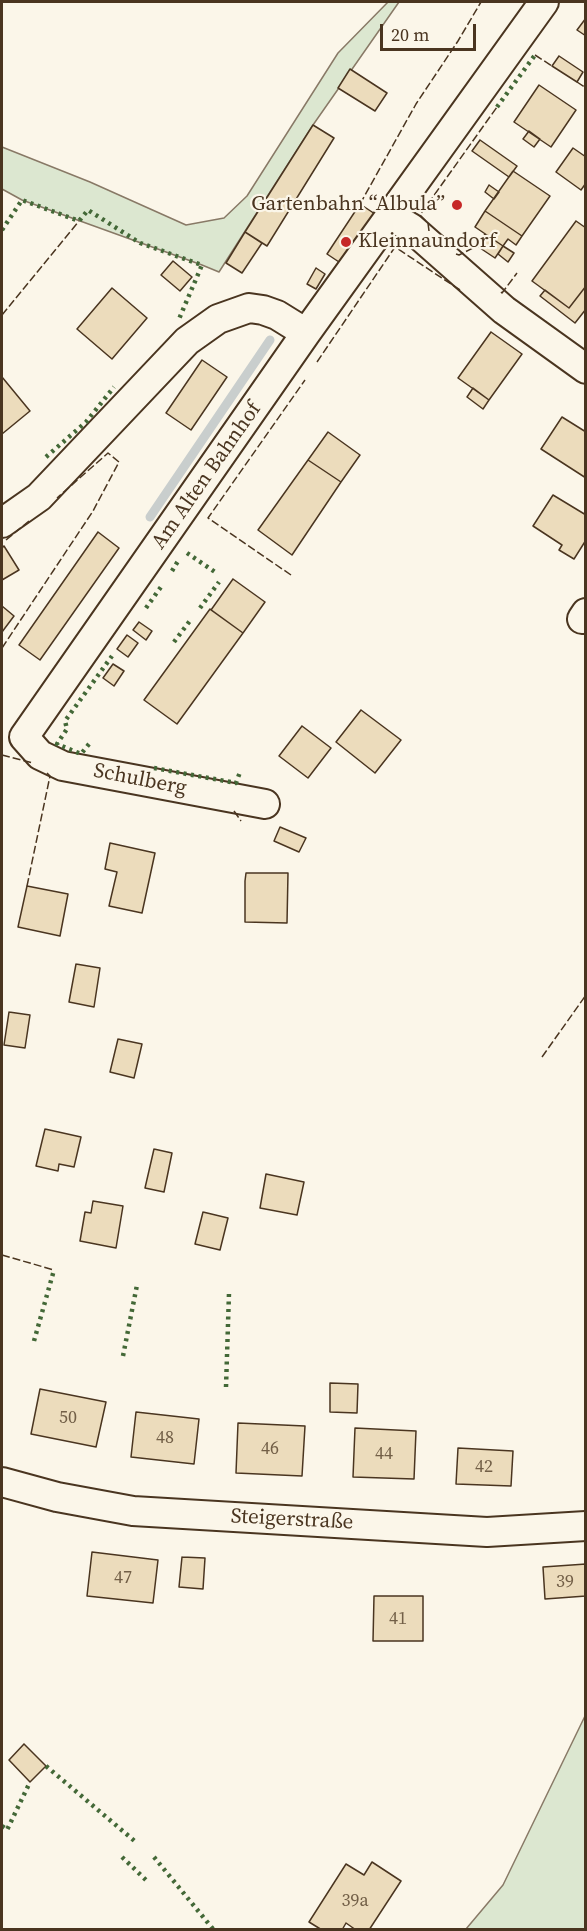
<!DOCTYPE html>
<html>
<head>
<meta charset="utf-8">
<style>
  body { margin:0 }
  #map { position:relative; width:587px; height:1931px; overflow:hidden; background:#fbf6e9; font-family:"Source Serif 4",serif }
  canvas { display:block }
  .frame { position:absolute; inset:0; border:3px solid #4a3520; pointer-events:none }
  .scale { position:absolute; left:380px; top:24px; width:96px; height:27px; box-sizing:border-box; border:3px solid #4a3520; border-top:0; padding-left:8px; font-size:18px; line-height:21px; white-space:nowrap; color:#4a3520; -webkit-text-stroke:4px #fbf6e9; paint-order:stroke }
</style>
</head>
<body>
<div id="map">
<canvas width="587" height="1931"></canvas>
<div class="frame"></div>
<div class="scale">20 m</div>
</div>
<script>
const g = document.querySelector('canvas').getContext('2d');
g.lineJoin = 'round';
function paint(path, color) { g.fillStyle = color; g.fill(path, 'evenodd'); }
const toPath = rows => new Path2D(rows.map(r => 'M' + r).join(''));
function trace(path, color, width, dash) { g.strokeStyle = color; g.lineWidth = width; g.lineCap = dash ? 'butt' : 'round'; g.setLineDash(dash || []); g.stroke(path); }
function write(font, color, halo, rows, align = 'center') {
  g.font = font + ' "Source Serif 4",serif'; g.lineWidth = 4.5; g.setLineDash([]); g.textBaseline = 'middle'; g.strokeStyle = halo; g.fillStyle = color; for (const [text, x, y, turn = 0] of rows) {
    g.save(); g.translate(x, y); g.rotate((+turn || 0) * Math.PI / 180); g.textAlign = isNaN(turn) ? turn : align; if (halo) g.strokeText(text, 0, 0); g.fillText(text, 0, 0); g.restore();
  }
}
const green = toPath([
  [388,2,399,2,313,125,219,272,202,265,22,200,2,189,2,147,90,182,186,225,224,218,247,196,338,53,388,2],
  [585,1716,585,1929,466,1929,503,1885,585,1716]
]);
paint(green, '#dce7d0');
trace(green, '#887966', 1.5);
trace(toPath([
  [150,517,270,340]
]), '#c9cecd', 9);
const building = toPath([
  [586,18,586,36,577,30,586,18],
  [559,56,583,72,577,82,552,66,559,56],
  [350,69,387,93,375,111,338,88,350,69],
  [539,85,576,110,551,147,514,122,539,85],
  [313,125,334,138,267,246,245,232,313,125],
  [529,131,540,139,534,147,523,139,529,131],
  [480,140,517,166,509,177,472,151,480,140],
  [573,148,586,157,586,183,581,190,556,172,573,148],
  [513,171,550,196,522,236,485,211,513,171],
  [489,185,499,192,494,199,485,192,489,185],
  [360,204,375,214,342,264,327,254,360,204],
  [485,211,522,236,516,245,508,239,503,246,475,227,485,211],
  [576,221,586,228,586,286,569,308,532,281,576,221],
  [245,232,262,243,242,273,226,263,245,232],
  [485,234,503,246,495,258,477,246,485,234],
  [503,246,514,253,508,262,498,254,503,246],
  [173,261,192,277,180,291,161,275,173,261],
  [316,268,325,274,316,289,307,284,316,268],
  [586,286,586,309,575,323,540,296,545,290,569,308,586,286],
  [112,288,147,318,112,359,77,329,112,288],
  [491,332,522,354,489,400,458,378,491,332],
  [202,360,227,377,191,430,166,413,202,360],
  [2,377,30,411,2,434,2,377],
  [473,388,489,400,483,409,467,397,473,388],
  [562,417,586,432,586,478,541,449,562,417],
  [328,432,360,455,341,482,308,460,328,432],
  [308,460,341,482,292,555,258,530,308,460],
  [553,495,586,515,586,540,574,559,559,550,562,545,533,526,553,495],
  [98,532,119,548,40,660,19,645,98,532],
  [4,546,19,570,2,580,2,548,4,546],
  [233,579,265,602,243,633,211,610,233,579],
  [2,606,14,616,2,632,2,606],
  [210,609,243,633,177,724,144,700,210,609],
  [139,622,152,631,146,640,133,630,139,622],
  [127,635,138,643,128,657,117,649,127,635],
  [113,664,124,671,114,686,103,678,113,664],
  [361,710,401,740,375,773,336,742,361,710],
  [302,726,331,748,308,778,279,756,302,726],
  [280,827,306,838,299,852,274,841,280,827],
  [110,843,155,853,142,913,109,906,117,872,105,869,110,843],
  [246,873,288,873,287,923,245,922,245,881,246,873],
  [27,886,68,894,60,936,18,927,27,886],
  [76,964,100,968,94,1007,69,1002,76,964],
  [9,1012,30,1015,25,1048,4,1045,9,1012],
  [118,1039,142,1044,134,1078,110,1072,118,1039],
  [45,1129,81,1137,74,1167,59,1164,58,1171,36,1166,45,1129],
  [154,1149,172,1153,164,1192,145,1188,154,1149],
  [266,1174,304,1182,297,1215,260,1208,266,1174],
  [93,1201,123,1206,116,1248,80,1241,85,1212,91,1213,93,1201],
  [203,1212,228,1218,220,1250,195,1244,203,1212],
  [330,1383,358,1384,357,1413,330,1412,330,1383],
  [40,1389,106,1402,96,1447,31,1434,40,1389],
  [136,1412,199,1419,194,1464,131,1457,136,1412],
  [238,1423,305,1426,302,1476,236,1473,238,1423],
  [355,1428,416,1431,414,1479,353,1477,355,1428],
  [458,1448,513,1451,511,1486,456,1484,458,1448],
  [92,1552,158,1560,153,1603,87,1596,92,1552],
  [182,1557,205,1558,203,1589,179,1587,182,1557],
  [586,1564,586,1596,545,1599,543,1567,586,1564],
  [374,1596,423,1596,423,1641,373,1641,374,1596],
  [24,1744,46,1766,30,1782,9,1760,24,1744],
  [372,1862,401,1881,369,1930,356,1930,346,1923,342,1930,322,1930,309,1922,346,1864,364,1875,372,1862]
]);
paint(building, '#ecdcbc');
trace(building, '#4a3520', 1.5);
const minor = toPath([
  [391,216,411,228,504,310,586,369],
  [2,523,39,497,187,341,218,319,249,308,263,310,277,315,306,333],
  [582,619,586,613],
  [265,804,63,766,40,755,24,737,306,333,544,2],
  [2,1482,57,1497,133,1511,487,1532,586,1526]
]);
trace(minor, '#4a3520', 32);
trace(minor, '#fbf6e9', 28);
trace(toPath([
  [497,107,535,55],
  [2,230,22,200,79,221,88,210,140,243,202,265,179,319],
  [46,457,86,422,114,387],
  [187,553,218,574],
  [172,571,178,561],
  [146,608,163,584],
  [200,608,219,582],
  [174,642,192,618],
  [89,744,81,754,57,744,67,729,65,721,112,656],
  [154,768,236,783,240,772],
  [34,1341,54,1270],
  [123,1356,137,1285],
  [226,1387,229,1293],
  [46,1766,137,1843],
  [2,1826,7,1830,30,1782],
  [122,1857,146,1880],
  [154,1857,213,1929]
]), '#436837', 4.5, [3, 4.5]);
trace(toPath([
  [535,55,552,66],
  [577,82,586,88],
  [360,204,416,104,458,41,481,2],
  [429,231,428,223,420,215,497,107],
  [456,254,459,255,477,246],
  [501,292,502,293,517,273],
  [2,315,79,221],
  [317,362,395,247,460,290],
  [6,540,29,521],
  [291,575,208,518,305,380],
  [2,648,93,511,119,462,108,453,57,498],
  [2,755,33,763],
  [234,811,241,821],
  [27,886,50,776,47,773],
  [542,1057,586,995],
  [2,1255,54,1270],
  [213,1930,213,1929]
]), '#4a3520', 1.5, [8, 3]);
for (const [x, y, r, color] of [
  [457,205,6,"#c62828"],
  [346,242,6,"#c62828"]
]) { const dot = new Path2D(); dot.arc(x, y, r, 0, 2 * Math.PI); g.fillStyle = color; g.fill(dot); trace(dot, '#fbf6e9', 2); }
write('18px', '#725f47', null, [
  ["50",68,1418],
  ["48",165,1438],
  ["46",270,1449],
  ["44",384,1454],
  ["42",484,1467],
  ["47",123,1578],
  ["39",565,1582],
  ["41",398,1619],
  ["39a",355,1901]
]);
write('21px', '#4a3520', '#fbf6e9', [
  ["Gartenbahn “Albula”",445,205],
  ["Kleinnaundorf",358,242,"left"]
], 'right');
write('21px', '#4a3520', '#fbf6e9', [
  ["Am Alten Bahnhof",207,476,-55],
  ["Schulberg",140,780,11],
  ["Steigerstraße",292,1520,3]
]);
</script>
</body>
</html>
